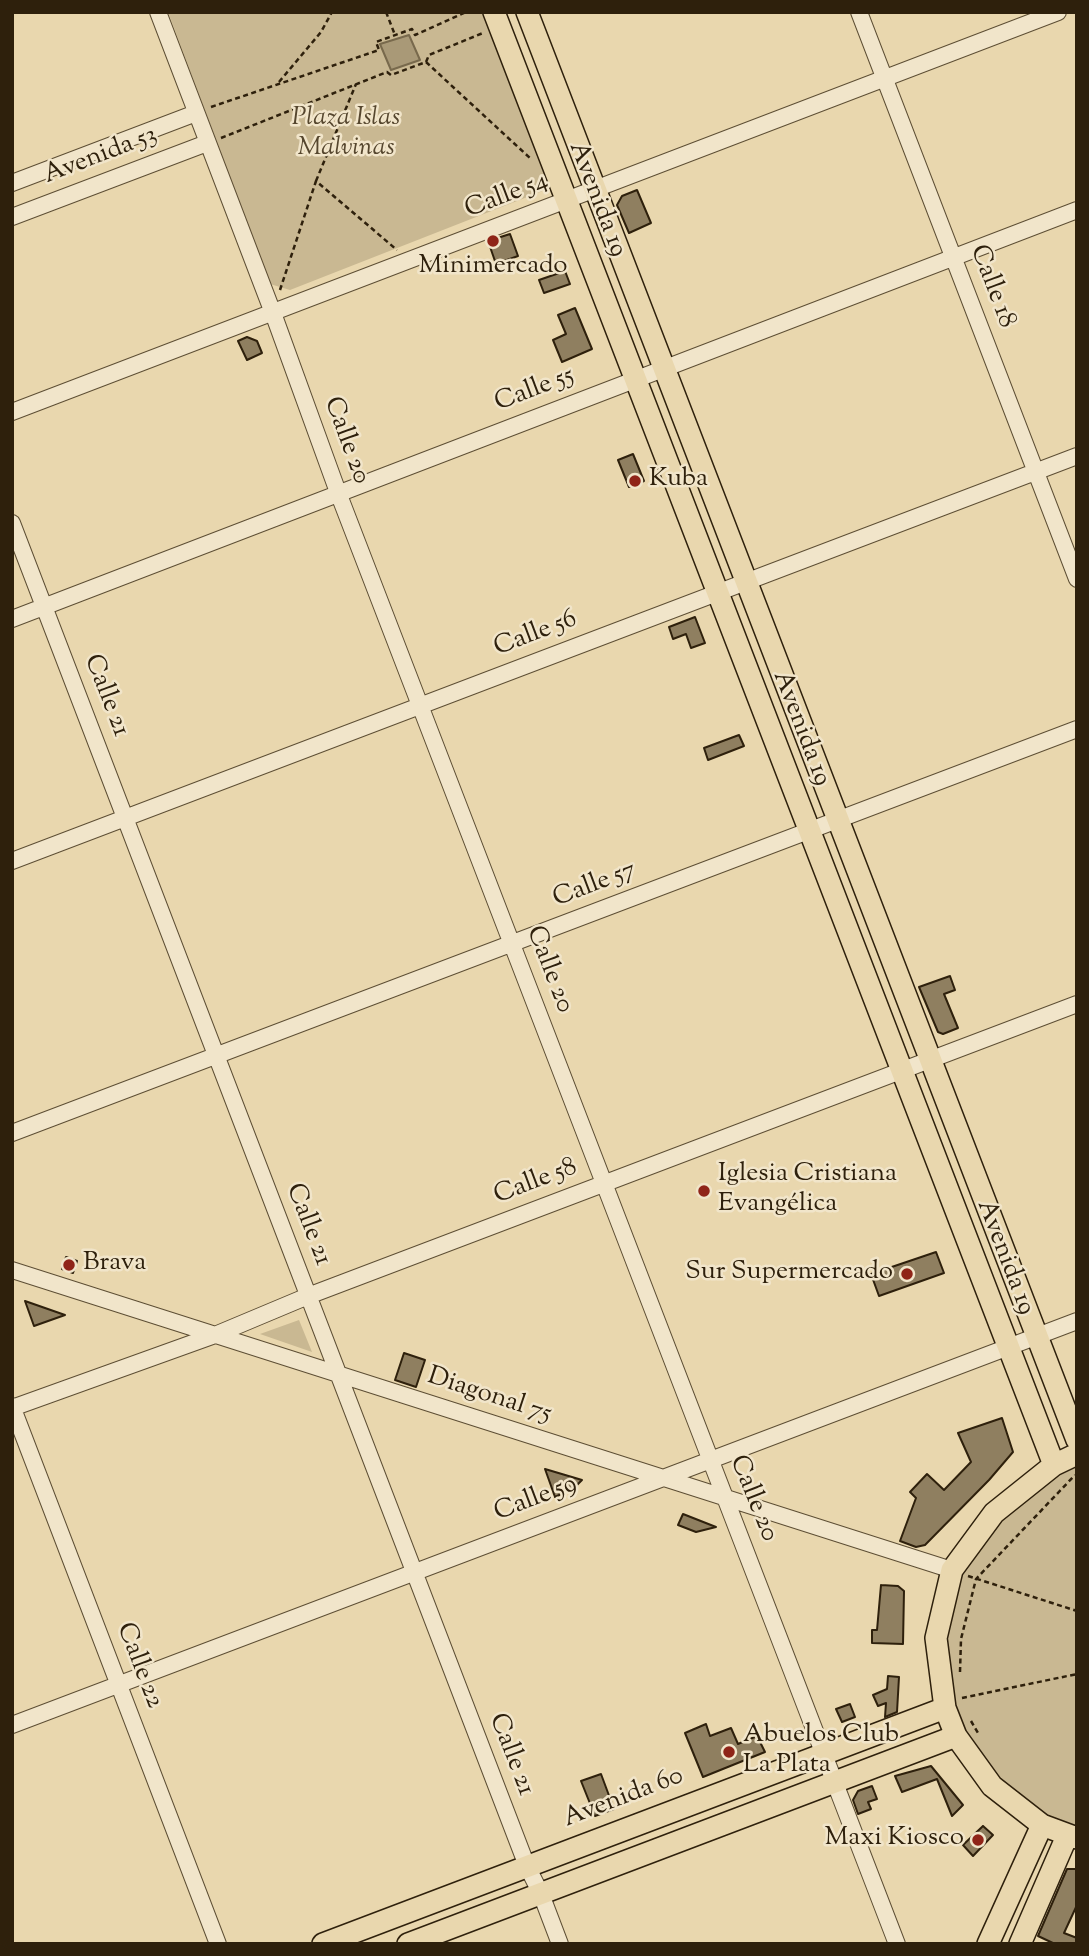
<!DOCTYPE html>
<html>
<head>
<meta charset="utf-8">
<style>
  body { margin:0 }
  #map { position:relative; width:1089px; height:1956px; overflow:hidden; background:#e9d7ae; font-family:"Sorts Mill Goudy",serif }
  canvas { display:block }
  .frame { position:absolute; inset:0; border:14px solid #2e200c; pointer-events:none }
</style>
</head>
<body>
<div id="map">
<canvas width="1089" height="1956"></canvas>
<div class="frame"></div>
</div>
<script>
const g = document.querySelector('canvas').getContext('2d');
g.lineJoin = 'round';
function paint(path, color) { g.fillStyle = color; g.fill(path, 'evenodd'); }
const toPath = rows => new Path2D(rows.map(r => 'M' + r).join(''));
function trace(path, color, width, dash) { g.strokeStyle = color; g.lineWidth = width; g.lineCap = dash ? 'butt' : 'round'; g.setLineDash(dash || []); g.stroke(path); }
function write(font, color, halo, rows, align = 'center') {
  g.font = font + ' "Sorts Mill Goudy",serif'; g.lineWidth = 5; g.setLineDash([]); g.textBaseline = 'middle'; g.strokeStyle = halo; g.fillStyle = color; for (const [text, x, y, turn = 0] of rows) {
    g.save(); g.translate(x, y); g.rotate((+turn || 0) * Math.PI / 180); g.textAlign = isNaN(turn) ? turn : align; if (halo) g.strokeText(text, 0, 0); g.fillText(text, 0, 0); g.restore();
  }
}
paint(toPath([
  [168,12,488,12,552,178,545,190,290,290,270,284],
  [299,1320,312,1352,260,1334],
  [1077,1461,1077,1830,1024,1806,961,1733,947,1693,947,1606,987,1526]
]), '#c9b892');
const water = toPath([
  [409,35,420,60,391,70,380,44,409,35]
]);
paint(water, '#a99977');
trace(water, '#78694c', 2);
const building = toPath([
  [637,190,651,223,629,233,617,205,622,196,637,190],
  [510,234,518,256,496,264,488,241,510,234],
  [565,271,570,284,544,293,539,280,565,271],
  [575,308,592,349,562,362,553,340,566,334,558,315,575,308],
  [247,337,257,341,262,353,247,360,238,341,247,337],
  [633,454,644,481,629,487,618,460,633,454],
  [695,617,705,643,691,648,686,634,673,639,669,627,695,617],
  [739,735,744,746,708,760,704,748,739,735],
  [950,976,955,990,944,994,958,1028,943,1034,938,1032,919,987,950,976],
  [936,1252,944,1273,879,1296,871,1274,936,1252],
  [66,1257,77,1261,73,1273,62,1269,66,1257],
  [25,1301,65,1315,34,1326,25,1301],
  [404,1353,425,1360,416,1387,395,1380,404,1353],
  [1002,1418,1013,1452,989,1480,925,1545,916,1547,900,1541,916,1498,910,1492,927,1474,944,1490,971,1462,958,1433,1002,1418],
  [545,1469,582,1480,574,1488,555,1497,545,1469],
  [683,1514,716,1527,696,1532,678,1525,683,1514],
  [881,1585,898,1586,904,1591,903,1644,872,1643,872,1630,877,1630,881,1585],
  [888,1676,899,1677,897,1712,885,1717,886,1703,878,1706,873,1695,887,1689,888,1676],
  [850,1704,855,1717,842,1722,836,1709,850,1704],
  [706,1724,710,1736,731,1728,738,1744,757,1736,765,1752,703,1777,685,1733,706,1724],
  [931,1766,963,1805,952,1816,937,1779,902,1792,895,1776,931,1766],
  [601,1774,614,1809,595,1816,581,1781,601,1774],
  [872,1786,877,1799,868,1802,871,1809,858,1814,853,1800,858,1791,872,1786],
  [983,1826,993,1835,973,1856,963,1845,983,1826],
  [1067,1869,1077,1869,1077,1905,1064,1933,1077,1938,1077,1944,1055,1944,1038,1936,1067,1869]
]);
paint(building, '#8f7f60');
trace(building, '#2e200c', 2);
const minor = toPath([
  [158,12,273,313,339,495,897,1944],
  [859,12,1077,579],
  [12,183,196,113],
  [12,217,207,143],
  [12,412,1058,12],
  [12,523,527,1866,541,1894,560,1944],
  [12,619,1077,210],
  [12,861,1077,456],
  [12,1133,1077,729],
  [12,1270,952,1570],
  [12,1406,218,1944],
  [12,1408,215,1335,308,1296,1077,1004],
  [12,1725,1077,1321]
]);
const major = toPath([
  [494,12,1054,1465],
  [527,12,1077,1440],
  [1077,1454,1054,1465,994,1513,952,1570,936,1638,945,1708,956,1736,992,1786,1042,1825,1077,1838],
  [323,1944,945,1708],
  [408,1944,956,1736],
  [988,1944,1042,1825],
  [1020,1944,1067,1836]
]);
trace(minor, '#5d4e34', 18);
trace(major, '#2e200c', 24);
trace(toPath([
  [386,12,395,35],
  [426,62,531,159],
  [279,82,321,32,332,12],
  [211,107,379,50,376,42,412,29,415,35,466,12],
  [221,138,387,72,391,75,426,62,429,55,483,33],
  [316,181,356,84],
  [280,290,316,181,397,250],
  [968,1576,1077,1611],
  [960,1672,961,1639,976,1579,1075,1475],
  [962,1698,1077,1674],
  [971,1721,978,1733]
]), '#2e200c', 2.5, [5, 3.5]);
trace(minor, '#f1e5ca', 16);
trace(major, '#e9d7ae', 21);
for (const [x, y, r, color] of [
  [493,241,7,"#8f2418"],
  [635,481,7,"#8f2418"],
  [704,1191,7,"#8f2418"],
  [69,1265,7,"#8f2418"],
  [907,1274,7,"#8f2418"],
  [729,1752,7,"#8f2418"],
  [978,1840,7,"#8f2418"]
]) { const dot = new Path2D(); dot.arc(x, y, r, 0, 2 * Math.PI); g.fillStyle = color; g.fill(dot); trace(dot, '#f1e5ca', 2.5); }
write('italic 26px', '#55462e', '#f1e5ca', [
  ["Plaza Islas",346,120],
  ["Malvinas",346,150]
]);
write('26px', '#2e200c', '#f1e5ca', [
  ["Avenida 53",101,157,-21],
  ["Calle 54",507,197,-21],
  ["Avenida 19",596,200,69],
  ["Calle 18",991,287,69],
  ["Calle 55",535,391,-21],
  ["Calle 20",345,441,70],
  ["Calle 56",536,635,-21],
  ["Calle 21",105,696,69],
  ["Avenida 19",800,729,69],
  ["Calle 57",595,886,-21],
  ["Calle 20",548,970,69],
  ["Calle 58",536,1183,-21],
  ["Calle 21",307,1225,69],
  ["Avenida 19",1004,1258,69],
  ["Diagonal 75",489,1397,18],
  ["Calle 20",752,1499,68],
  ["Calle 59",536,1500,-21],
  ["Calle 22",138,1666,69],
  ["Calle 21",510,1755,69],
  ["Avenida 60",624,1799,-21]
]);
write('26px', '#2e200c', '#f1e5ca', [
  ["Minimercado",493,268,"center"],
  ["Kuba",649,481],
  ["Iglesia Cristiana",718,1176],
  ["Evangélica",718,1206],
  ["Brava",83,1265],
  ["Sur Supermercado",893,1274,"right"],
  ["Abuelos Club",743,1737],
  ["La Plata",743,1767],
  ["Maxi Kiosco",964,1840,"right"]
], 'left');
</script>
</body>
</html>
